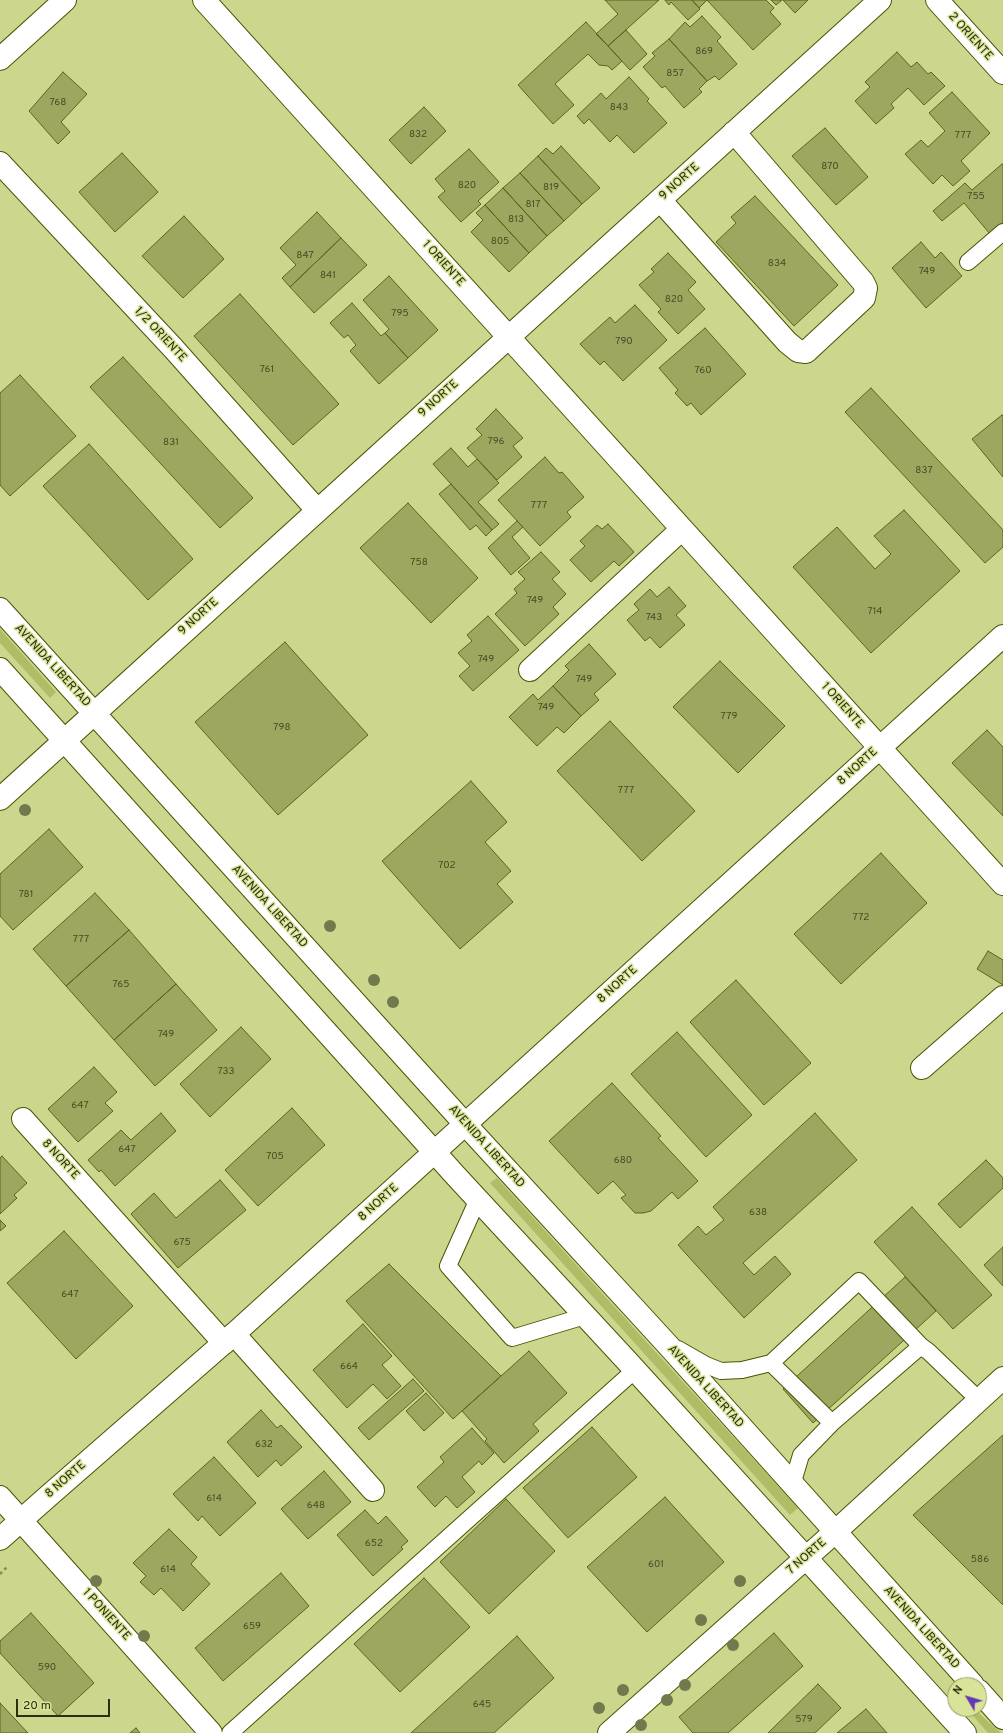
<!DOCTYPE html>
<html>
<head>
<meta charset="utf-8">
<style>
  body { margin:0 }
  #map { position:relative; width:1003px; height:1733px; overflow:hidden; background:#ccd78d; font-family:Overpass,sans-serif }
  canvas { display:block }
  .north { position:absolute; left:947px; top:1677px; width:40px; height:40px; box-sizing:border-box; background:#d9e499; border:1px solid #939b62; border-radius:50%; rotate:308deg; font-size:11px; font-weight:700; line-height:16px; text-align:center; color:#2b2e10 }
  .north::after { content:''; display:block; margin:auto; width:14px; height:18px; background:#6438b0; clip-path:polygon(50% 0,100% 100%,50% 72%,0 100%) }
  .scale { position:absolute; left:16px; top:1699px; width:94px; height:18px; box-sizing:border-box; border:2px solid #2b2e10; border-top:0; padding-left:5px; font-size:12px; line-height:14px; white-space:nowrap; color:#2b2e10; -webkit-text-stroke:3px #d9e499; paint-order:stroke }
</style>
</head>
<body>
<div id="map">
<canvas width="1003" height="1733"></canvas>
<div class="north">N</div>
<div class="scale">20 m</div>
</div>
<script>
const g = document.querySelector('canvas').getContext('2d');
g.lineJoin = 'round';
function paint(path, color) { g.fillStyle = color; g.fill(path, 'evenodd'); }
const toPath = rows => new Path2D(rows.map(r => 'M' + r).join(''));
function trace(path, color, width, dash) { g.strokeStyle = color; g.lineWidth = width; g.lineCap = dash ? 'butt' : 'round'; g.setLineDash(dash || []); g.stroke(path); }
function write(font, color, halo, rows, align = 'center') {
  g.font = font + ' Overpass,sans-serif'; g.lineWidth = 3; g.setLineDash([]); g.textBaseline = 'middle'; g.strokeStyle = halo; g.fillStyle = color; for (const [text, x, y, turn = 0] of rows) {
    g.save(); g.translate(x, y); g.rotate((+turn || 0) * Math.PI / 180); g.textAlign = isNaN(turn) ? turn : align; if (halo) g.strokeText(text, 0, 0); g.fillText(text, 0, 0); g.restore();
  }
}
paint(toPath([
  [0,629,56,692,50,698,0,643],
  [497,1178,798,1508,790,1515,490,1183],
  [967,1709,974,1709,1001,1733,988,1733]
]), '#b1bd66');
const building = toPath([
  [605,0,659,0,608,46,596,34,618,14,605,0],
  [665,0,692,0,700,9,688,20,671,2,669,5,665,0],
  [692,0,707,0,699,8,692,0],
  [707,0,766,0,774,8,770,12,781,24,753,50,707,0],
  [771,0,782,0,776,5,771,0],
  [783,0,808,0,795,13,783,0],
  [702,16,721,37,717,41,737,64,719,80,715,76,707,81,669,39,685,22,690,27,702,16],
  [586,22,622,61,612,70,608,66,599,65,588,54,555,84,574,105,553,124,518,85,586,22],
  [626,30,647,54,630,70,608,46,626,30],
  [669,39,707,81,699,89,702,92,684,108,665,86,662,88,643,67,655,56,652,53,669,39],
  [897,52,911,67,917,62,928,74,931,72,945,86,924,105,908,88,891,104,894,108,876,124,855,101,870,87,865,82,897,52],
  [63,72,87,94,61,122,70,132,58,144,29,111,63,72],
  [629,77,649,99,647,101,667,123,634,153,617,135,610,142,589,119,584,124,577,116,601,93,606,99,629,77],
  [952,92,990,133,961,161,970,171,953,186,942,175,933,184,905,154,921,140,928,147,945,131,929,113,952,92],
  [424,107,446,131,411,164,389,140,424,107],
  [825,128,868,177,836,205,792,156,825,128],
  [561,146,600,188,582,204,538,156,546,148,553,154,561,146],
  [469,149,499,182,478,201,481,204,461,222,438,197,445,191,435,179,469,149],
  [122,153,158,192,115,232,79,192,122,153],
  [538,156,582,204,564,221,520,173,538,156],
  [1002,164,1003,166,1003,223,990,234,964,203,942,221,933,211,965,183,972,190,1002,164],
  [520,173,564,221,547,236,503,188,520,173],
  [503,188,547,236,529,253,485,205,503,188],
  [755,196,838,285,794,326,716,242,736,223,731,217,755,196],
  [485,205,529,253,509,272,471,232,483,220,476,213,485,205],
  [317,212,341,238,290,287,282,278,296,265,280,248,317,212],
  [184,216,224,259,183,298,142,256,184,216],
  [341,238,367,265,314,313,290,287,341,238],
  [921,242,935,258,941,252,962,276,926,308,892,268,921,242],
  [668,253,696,282,688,290,705,309,678,334,658,312,661,309,639,285,654,272,651,269,668,253],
  [389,276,438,330,408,358,385,333,389,329,363,300,389,276],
  [240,294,339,404,293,445,194,336,240,294],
  [352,303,381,336,385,333,408,358,379,384,350,351,356,345,348,335,344,338,330,323,352,303],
  [635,305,667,340,623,381,604,361,600,365,580,344,610,317,615,323,635,305],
  [705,328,746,374,701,415,691,403,687,406,675,393,678,390,659,368,705,328],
  [123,357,253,498,220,528,90,387,123,357],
  [20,375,76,436,10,496,0,485,0,393,20,375],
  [871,388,1003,530,1003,547,985,563,845,412,871,388],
  [496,409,523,438,513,446,522,457,497,480,467,448,482,435,476,429,496,409],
  [1002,415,1003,416,1003,477,972,439,1002,415],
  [89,444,193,559,148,600,43,486,89,444],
  [451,448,468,467,477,459,499,483,478,502,499,524,492,530,433,464,451,448],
  [545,457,559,473,562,472,584,497,567,512,571,517,540,546,498,500,545,457],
  [451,484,492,530,486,536,476,525,470,530,439,494,451,484],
  [408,503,478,578,431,623,360,548,408,503],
  [904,510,960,571,871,653,793,567,837,527,875,569,891,554,874,536,904,510],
  [517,521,523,527,512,537,530,558,511,575,488,548,517,521],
  [608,524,634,552,619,566,614,561,591,582,570,560,585,546,580,541,597,525,602,529,608,524],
  [541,552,560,572,552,579,566,594,553,607,559,614,525,646,495,614,517,593,514,589,525,579,518,572,541,552],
  [669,587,686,606,676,615,685,625,660,648,650,637,645,641,627,620,639,610,634,604,650,589,657,597,669,587],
  [488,616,519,650,473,691,459,676,470,666,458,653,472,641,467,635,488,616],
  [285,642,368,735,278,815,195,722,285,642],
  [589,644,616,674,594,694,599,700,581,716,553,686,569,670,565,666,589,644],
  [720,661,785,726,738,773,673,707,720,661],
  [553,686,581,716,564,733,557,727,537,746,509,717,533,694,538,700,553,686],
  [610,721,695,811,642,861,557,771,610,721],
  [987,730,1003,747,1003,816,952,763,987,730],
  [471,781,507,822,485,842,511,871,497,884,513,902,460,949,382,861,471,781],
  [49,829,83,867,13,930,0,916,0,874,49,829],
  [881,853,927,903,841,984,794,934,881,853],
  [95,893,129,930,66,986,33,949,95,893],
  [129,930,176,984,114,1040,66,986,129,930],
  [988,951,1003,960,1003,985,977,969,988,951],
  [736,980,811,1063,764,1105,690,1022,736,980],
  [176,984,217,1030,155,1086,114,1040,176,984],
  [241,1027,271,1059,210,1117,180,1084,241,1027],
  [677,1032,752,1115,706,1157,631,1074,677,1032],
  [94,1067,117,1092,105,1103,113,1111,78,1142,48,1109,94,1067],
  [612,1083,661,1136,658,1138,698,1181,678,1199,672,1192,651,1211,643,1213,635,1213,621,1198,626,1195,613,1181,598,1194,549,1141,612,1083],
  [292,1108,325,1145,258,1206,225,1170,292,1108],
  [161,1113,176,1131,115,1186,101,1170,99,1172,88,1160,121,1130,131,1140,161,1113],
  [815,1113,857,1160,743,1263,754,1275,775,1256,791,1274,744,1318,678,1245,698,1226,706,1235,724,1220,713,1207,815,1113],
  [2,1156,27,1183,14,1195,17,1198,0,1214,0,1158,2,1156],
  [986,1160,1003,1178,1003,1188,960,1228,938,1204,986,1160],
  [220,1180,246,1210,178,1268,131,1214,154,1193,176,1218,220,1180],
  [912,1207,992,1295,953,1329,874,1242,912,1207],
  [0,1220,6,1226,0,1231,0,1220],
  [64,1231,133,1306,76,1359,7,1283,64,1231],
  [1003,1247,1003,1286,984,1265,1003,1247],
  [389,1264,501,1376,453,1419,346,1301,389,1264],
  [905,1277,936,1311,813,1423,783,1389,905,1277],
  [363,1324,392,1356,382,1365,401,1386,387,1399,373,1384,347,1408,313,1370,363,1324],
  [529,1351,567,1393,533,1424,539,1431,504,1463,485,1441,487,1439,462,1411,529,1351],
  [413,1379,424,1391,369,1440,358,1428,413,1379],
  [426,1393,444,1413,424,1431,406,1411,426,1393],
  [261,1410,277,1428,281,1425,302,1447,281,1466,276,1460,258,1477,227,1442,261,1410],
  [592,1427,637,1477,568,1538,523,1488,592,1427],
  [472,1428,494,1453,482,1465,479,1461,462,1477,475,1492,457,1508,446,1496,435,1507,417,1487,444,1462,440,1457,472,1428],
  [1003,1435,1003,1605,913,1515,1003,1435],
  [214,1457,256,1503,220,1536,202,1516,198,1521,173,1494,214,1457],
  [324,1471,351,1502,308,1539,281,1509,324,1471],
  [665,1497,724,1562,647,1632,587,1567,665,1497],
  [506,1499,555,1551,489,1614,440,1562,506,1499],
  [365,1510,378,1524,386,1516,408,1541,401,1547,403,1549,373,1576,337,1535,365,1510],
  [169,1529,197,1557,191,1564,210,1584,183,1611,161,1588,154,1595,140,1582,146,1576,133,1563,169,1529],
  [281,1573,309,1606,223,1681,195,1648,281,1573],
  [424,1578,470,1627,400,1692,354,1644,424,1578],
  [31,1613,94,1683,58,1716,0,1653,0,1641,31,1613],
  [774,1633,803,1666,728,1733,693,1733,679,1717,774,1633],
  [517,1636,554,1678,494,1733,411,1733,517,1636],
  [818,1684,841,1708,815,1733,768,1733,818,1684],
  [0,1703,28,1733,0,1733,0,1703],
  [866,1709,887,1733,837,1733,866,1709],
  [136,1728,140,1733,130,1733,136,1728]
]);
paint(building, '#9da75f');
trace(building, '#5c6419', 1);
const lane = toPath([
  [968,262,1003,232],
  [478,1199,448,1266,512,1338,585,1316],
  [678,1349,706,1365,721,1371,742,1370,771,1363,859,1281,921,1346,929,1352,979,1400],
  [771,1363,832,1423],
  [792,1485,801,1455,832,1423,921,1346],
  [230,1733,635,1370]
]);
const street = toPath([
  [204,0,1003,884],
  [937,0,1003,73],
  [0,59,65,0],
  [0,163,173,348,317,510],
  [660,200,787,342,798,351,806,352,864,298,866,288,863,282,734,132],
  [530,670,682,529],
  [0,799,880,0],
  [922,1068,1003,997],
  [23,1119,224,1343],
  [234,1334,373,1490],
  [0,1497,211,1733]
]);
const secondary = toPath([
  [0,1539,45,1499,234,1334,1003,636],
  [609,1733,835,1532,1003,1378]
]);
const primary = toPath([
  [0,609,465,1124,666,1343,973,1685],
  [0,669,455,1175,627,1361,965,1733],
  [979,1691,1003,1718]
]);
trace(lane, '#4c5300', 18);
trace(street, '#4c5300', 24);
trace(secondary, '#4c5300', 24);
trace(primary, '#4c5300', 24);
trace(toPath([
  [0,1574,8,1566]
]), '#878e57', 2.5, [3, 3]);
trace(lane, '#fff', 16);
trace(street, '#fff', 22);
trace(secondary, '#fff', 22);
trace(primary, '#fff', 22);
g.fillStyle = '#72794c';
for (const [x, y] of [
  [25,810],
  [330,926],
  [374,980],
  [393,1002],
  [96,1581],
  [740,1581],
  [701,1620],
  [144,1636],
  [733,1645],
  [685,1685],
  [623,1690],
  [667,1700],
  [599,1708],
  [641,1725]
]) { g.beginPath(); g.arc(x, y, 6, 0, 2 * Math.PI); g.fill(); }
write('10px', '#484c24', null, [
  ["869",704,52],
  ["857",675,74],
  ["768",58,103],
  ["843",619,108],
  ["832",418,135],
  ["777",963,136],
  ["870",830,167],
  ["820",467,186],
  ["819",551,188],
  ["755",976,197],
  ["817",533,205],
  ["813",516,220],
  ["805",500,242],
  ["847",305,256],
  ["834",777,264],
  ["749",927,272],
  ["841",328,276],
  ["820",674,300],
  ["795",400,314],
  ["790",624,342],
  ["761",267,370],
  ["760",703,371],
  ["796",496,442],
  ["831",171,443],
  ["837",924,471],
  ["777",539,506],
  ["758",419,563],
  ["749",535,601],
  ["714",875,612],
  ["743",654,618],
  ["749",486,660],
  ["749",584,680],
  ["749",546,708],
  ["779",729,717],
  ["798",282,728],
  ["777",626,791],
  ["702",447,866],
  ["781",26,895],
  ["772",861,918],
  ["777",81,940],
  ["765",121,985],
  ["749",166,1035],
  ["733",226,1072],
  ["647",80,1106],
  ["647",127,1150],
  ["705",275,1157],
  ["680",623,1161],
  ["638",758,1213],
  ["675",182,1243],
  ["647",70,1295],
  ["664",349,1367],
  ["632",264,1445],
  ["614",214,1499],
  ["648",316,1506],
  ["652",374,1544],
  ["586",980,1560],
  ["601",656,1565],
  ["614",168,1570],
  ["659",252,1627],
  ["590",47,1668],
  ["645",482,1705],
  ["579",804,1720]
]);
write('12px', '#2b2e10', '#d9e499', [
  ["2 ORIENTE",970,37,48],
  ["9 NORTE",680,182,-42],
  ["1 ORIENTE",443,264,48],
  ["1/2 ORIENTE",160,335,47],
  ["9 NORTE",439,399,-42],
  ["9 NORTE",199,617,-42],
  ["AVENIDA LIBERTAD",52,666,48],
  ["1 ORIENTE",842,706,48],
  ["8 NORTE",858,767,-42],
  ["AVENIDA LIBERTAD",269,907,48],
  ["8 NORTE",618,985,-42],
  ["AVENIDA LIBERTAD",486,1147,48],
  ["8 NORTE",60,1160,48],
  ["8 NORTE",379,1203,-42],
  ["AVENIDA LIBERTAD",705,1387,48],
  ["8 NORTE",66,1480,-41],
  ["7 NORTE",807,1557,-41],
  ["1 PONIENTE",106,1615,48],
  ["AVENIDA LIBERTAD",921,1628,48]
]);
</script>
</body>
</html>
